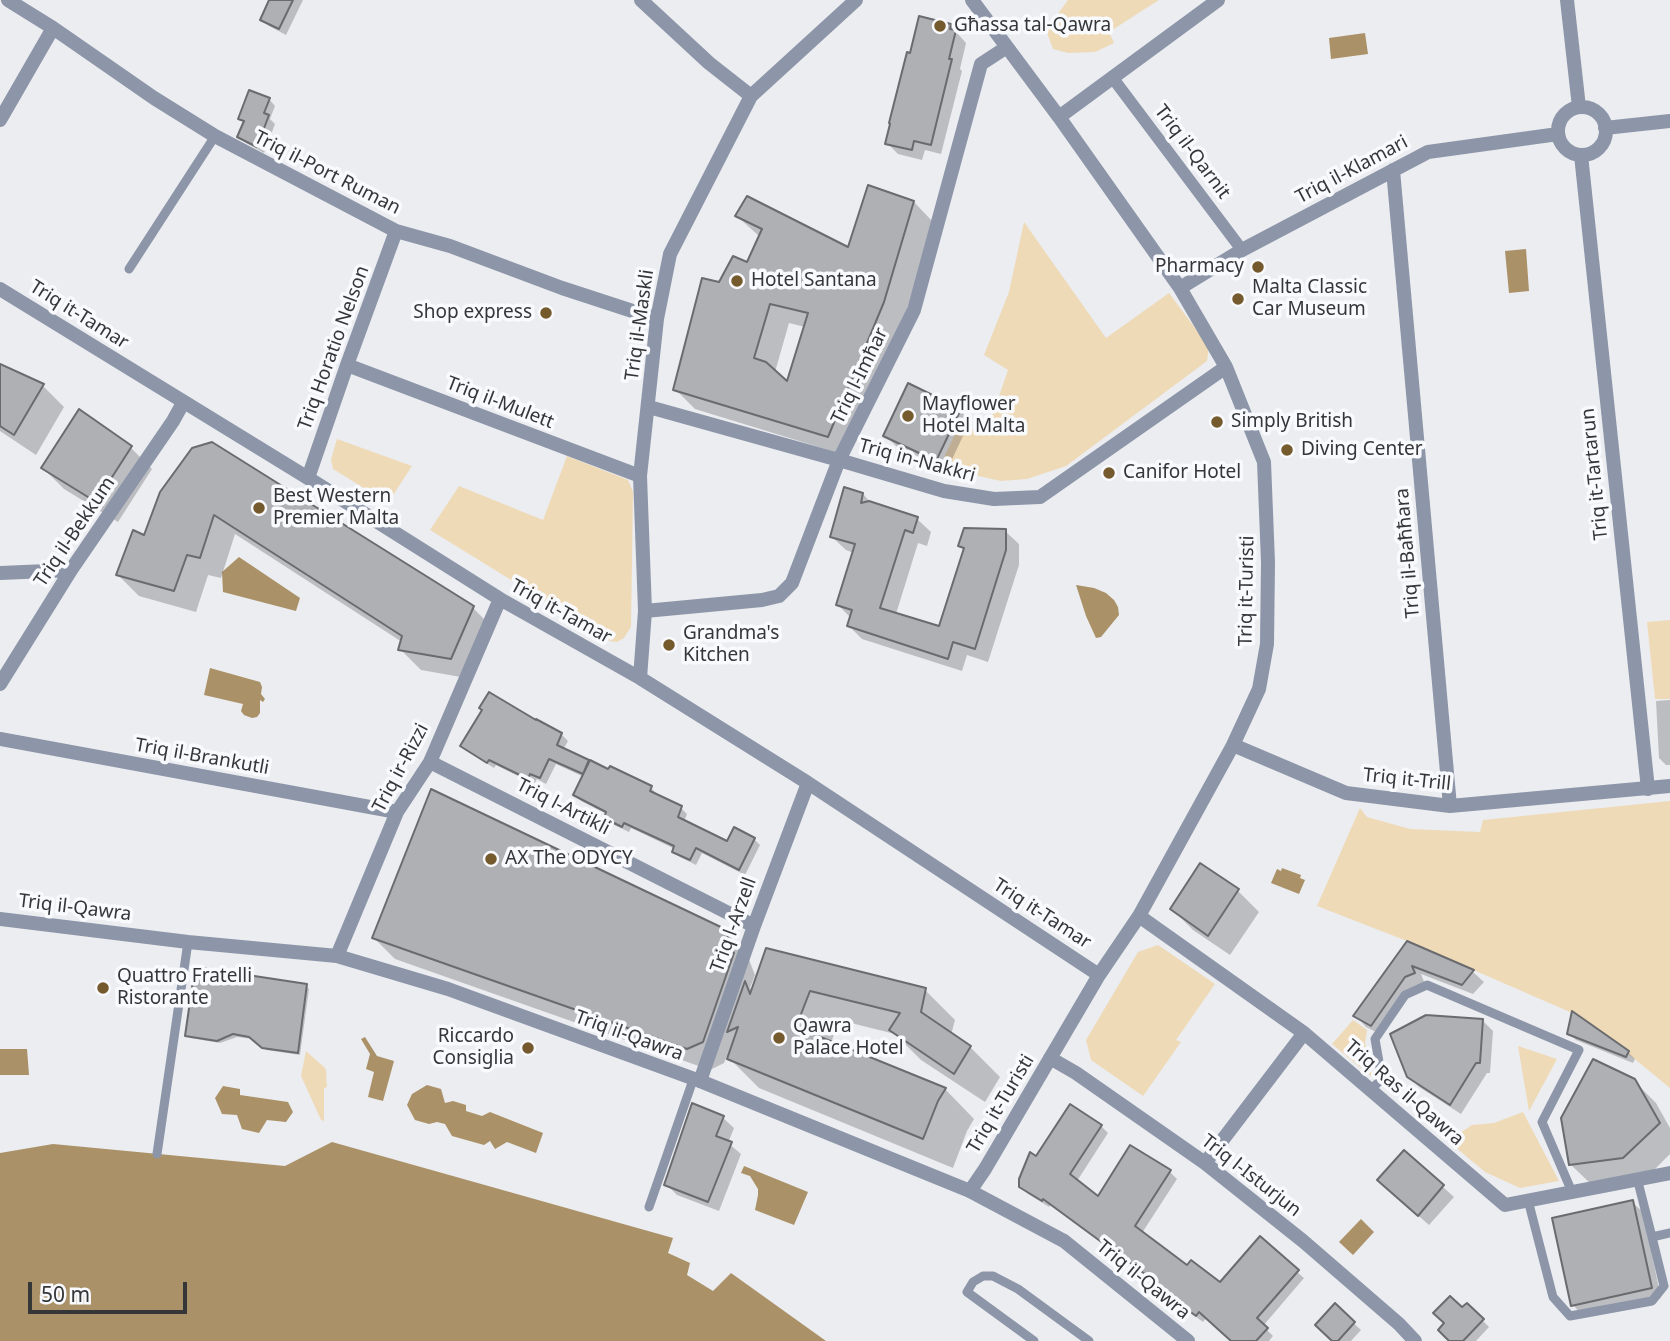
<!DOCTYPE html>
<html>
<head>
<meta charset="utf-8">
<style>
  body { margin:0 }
  #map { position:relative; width:1670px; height:1341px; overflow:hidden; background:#ebedf0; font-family:"Noto Sans",sans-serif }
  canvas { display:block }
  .scale { position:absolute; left:28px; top:1282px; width:159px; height:32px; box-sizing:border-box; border:4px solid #353638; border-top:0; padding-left:9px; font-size:21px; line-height:24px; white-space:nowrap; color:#353638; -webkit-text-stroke:5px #f8fafe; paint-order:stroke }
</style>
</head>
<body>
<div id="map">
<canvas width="1670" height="1341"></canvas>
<div class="scale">50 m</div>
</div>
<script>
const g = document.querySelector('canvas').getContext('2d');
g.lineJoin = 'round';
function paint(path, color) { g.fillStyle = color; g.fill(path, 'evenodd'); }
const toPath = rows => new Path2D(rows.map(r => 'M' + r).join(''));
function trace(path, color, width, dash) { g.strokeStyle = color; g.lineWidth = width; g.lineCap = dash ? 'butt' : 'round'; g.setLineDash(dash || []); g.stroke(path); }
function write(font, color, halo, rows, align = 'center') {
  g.font = font + ' "Noto Sans",sans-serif'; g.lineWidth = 7; g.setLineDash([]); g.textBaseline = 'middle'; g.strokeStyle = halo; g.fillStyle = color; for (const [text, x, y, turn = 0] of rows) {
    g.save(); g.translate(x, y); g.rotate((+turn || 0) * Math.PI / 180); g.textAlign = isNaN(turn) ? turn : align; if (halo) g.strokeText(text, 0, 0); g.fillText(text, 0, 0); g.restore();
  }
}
paint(toPath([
  [1068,0,1159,0,1109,32,1114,43,1095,52,1068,53,1053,49,1046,30],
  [1024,222,1106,338,1169,293,1209,347,1207,361,1066,466,1027,479,1001,481,969,474,943,459,959,426,986,434,1008,370,984,355,1009,292],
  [337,439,412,466,388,503,333,469,331,459],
  [567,456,628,480,633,492,631,627,624,638,617,642,610,641,430,530,459,486,543,520],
  [1670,620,1670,699,1655,699,1647,622],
  [1670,801,1670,1088,1603,1033,1579,1016,1407,941,1317,906,1360,808,1367,817,1410,829,1480,832,1483,820],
  [1158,945,1215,984,1176,1040,1181,1042,1143,1096,1091,1060,1086,1040,1138,952],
  [1353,1020,1367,1030,1365,1043,1372,1077,1332,1044],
  [1518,1046,1557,1059,1529,1111],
  [306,1051,324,1067,326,1070,327,1087,324,1088,324,1121,321,1120,301,1076],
  [1523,1112,1559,1181,1520,1188,1485,1172,1448,1141,1472,1125,1494,1123]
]), '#efdab8');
paint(toPath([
  [1365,33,1368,54,1331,59,1329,38],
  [1526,249,1529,291,1509,293,1505,251],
  [239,557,300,598,296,611,223,592,222,572],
  [1076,585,1094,588,1106,593,1114,600,1118,607,1119,615,1101,637,1096,638,1086,616],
  [210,668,260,682,262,687,261,694,265,699,263,702,260,700,260,713,257,717,252,718,244,715,241,711,243,704,204,695],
  [1282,868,1301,875,1300,878,1305,880,1299,894,1271,883,1277,869,1281,871],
  [365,1037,377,1056,394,1061,383,1101,368,1097,374,1072,366,1069,370,1054,361,1039],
  [0,1049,27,1049,29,1075,0,1075],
  [427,1085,441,1089,445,1103,453,1101,466,1105,466,1111,482,1116,490,1112,543,1133,536,1153,507,1142,495,1149,490,1141,484,1145,452,1136,445,1124,437,1122,429,1124,415,1120,407,1105,412,1094],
  [223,1086,240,1089,240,1095,288,1102,293,1112,286,1122,267,1120,259,1133,242,1129,237,1115,222,1114,215,1098],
  [332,1142,673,1238,668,1253,690,1263,687,1275,713,1291,731,1273,826,1341,0,1341,0,1153,53,1144,285,1166],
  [744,1166,808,1192,794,1225,755,1210,758,1195,758,1189,750,1176,741,1173],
  [1361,1219,1374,1232,1353,1255,1339,1242]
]), '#ab9167');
paint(toPath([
  [271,0,303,0,286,35,269,26,262,19],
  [950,25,966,43,960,69,962,71,941,154,925,150,922,160,898,154,887,143,911,55],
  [269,99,275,106,270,119,275,124,264,153,246,143,239,136,245,123,240,118],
  [914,202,933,222,903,322,848,456,695,409,675,389,720,285,748,264,760,237,737,216,849,250],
  [789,323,805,327,788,384,775,372],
  [0,366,43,386,64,407,36,455,0,431],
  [960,410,970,421,947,470,896,446,885,435],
  [130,447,152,469,118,522,64,489,43,468],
  [162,492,473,608,494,629,472,679,421,670,400,649,402,642,235,534,221,578,208,575,196,612,139,596,118,575,145,538],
  [863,494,873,505,917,519,931,532,927,546,918,543,896,614,940,628,965,551,960,546,1005,531,1019,544,1019,565,988,662,967,655,962,671,862,639,849,626,851,618,838,605,854,553,846,550,832,537],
  [1670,700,1670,765,1666,765,1659,758,1656,701],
  [561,734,568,741,563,750,591,764,609,771,611,768,651,788,657,794,656,796,681,808,687,814,684,822,728,843,754,839,760,845,745,875,702,853,696,865,680,857,674,851,675,849,631,828,629,832,612,824,606,818,607,814,581,801,575,795,584,777,556,764,546,784,537,779,534,784,496,765,494,768,469,752,462,746],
  [1238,891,1259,912,1230,955,1193,930,1172,909],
  [724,931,746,952,755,975,750,988,925,990,955,1020,951,1035,970,1047,1000,1077,985,1102,921,1060,895,1034,839,1020,831,1043,945,1089,974,1119,967,1131,953,1168,759,1088,727,1056,724,1063,710,1070,395,959,374,938],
  [1408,943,1473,972,1484,982,1473,994,1421,974,1425,984,1415,988,1382,1035,1366,1027,1356,1016],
  [306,986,309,989,300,1055,266,1050,253,1039,237,1037,220,1043,190,1038,187,1036],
  [1482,1020,1493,1031,1490,1073,1487,1073,1461,1114,1419,1087,1408,1076],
  [1569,1033,1628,1052,1635,1059,1633,1063,1576,1040],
  [1634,1081,1656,1103,1670,1128,1670,1154,1645,1179,1592,1185,1570,1164],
  [693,1106,723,1118,734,1128,728,1143,741,1154,719,1211,677,1195,666,1184],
  [1101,1126,1108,1133,1077,1181,1099,1198,1170,1172,1177,1179,1142,1233,1188,1267,1220,1284,1297,1272,1304,1278,1263,1326,1273,1336,1269,1341,1233,1341,1207,1317,1203,1322,1175,1301,1168,1294,1169,1292,1051,1204,1049,1207,1028,1194,1021,1187,1036,1158],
  [1404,1152,1454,1197,1429,1225,1390,1191],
  [1632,1202,1643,1212,1661,1298,1583,1316,1573,1305],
  [1467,1305,1489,1327,1476,1341,1451,1341,1462,1310],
  [1335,1306,1361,1330,1351,1341,1334,1341]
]), '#0003');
const building = toPath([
  [269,0,293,0,279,29,260,20,269,0],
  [919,16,951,24,950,29,956,30,949,59,952,59,931,145,914,141,912,150,885,144,890,124,889,123,907,52,910,53,919,16],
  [249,90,270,98,264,113,269,115,257,147,237,137,244,121,238,119,249,90],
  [868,185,914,201,884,302,828,437,673,390,702,278,719,282,733,256,747,262,762,229,735,216,747,196,848,247,868,185],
  [770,304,808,313,787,381,766,362,754,358,770,304],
  [0,364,44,384,14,435,0,426,0,364],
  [908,383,961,409,936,461,883,436,908,383],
  [79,409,132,446,96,502,41,468,79,409],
  [212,442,474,606,451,659,398,650,402,636,214,515,200,558,187,555,174,591,116,575,133,530,144,535,160,492,192,448,212,442],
  [844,487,863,493,861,503,869,501,918,517,913,533,905,530,880,608,939,626,964,548,958,546,964,528,1006,529,1006,550,975,649,953,642,948,659,847,626,852,610,836,605,855,544,830,537,844,487],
  [489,692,536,720,536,719,562,733,557,745,589,760,583,774,549,759,540,778,530,774,528,779,489,760,487,763,460,746,482,710,479,708,489,692],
  [590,760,608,769,610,766,652,786,650,791,682,806,678,817,727,841,734,827,755,838,739,870,696,848,690,860,672,852,674,846,624,823,622,827,604,818,606,812,573,795,590,760],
  [431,789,725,929,734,953,703,1042,687,1049,372,938,431,789],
  [1200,863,1239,889,1208,936,1170,909,1200,863],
  [1407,941,1474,970,1462,985,1412,966,1415,973,1405,977,1371,1026,1353,1016,1407,941],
  [766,948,926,988,921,1012,971,1046,954,1074,889,1030,900,1013,810,991,796,1027,946,1088,938,1101,923,1139,727,1059,738,1027,727,1032,745,981,750,994,766,948],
  [195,967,307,984,298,1053,262,1048,249,1037,233,1034,217,1041,185,1036,195,967],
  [1572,1011,1629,1051,1626,1057,1567,1034,1572,1011],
  [1426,1015,1483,1019,1480,1063,1476,1063,1450,1105,1407,1077,1390,1034,1426,1015],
  [1593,1059,1635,1079,1660,1123,1623,1158,1569,1165,1561,1118,1593,1059],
  [692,1103,724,1116,716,1136,732,1142,708,1202,664,1185,692,1103],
  [1070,1104,1102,1125,1070,1174,1098,1196,1130,1145,1171,1170,1135,1226,1187,1265,1191,1260,1220,1282,1260,1236,1299,1270,1257,1318,1268,1328,1256,1341,1231,1341,1199,1312,1196,1316,1166,1294,1168,1291,1043,1199,1042,1201,1019,1187,1019,1179,1030,1152,1036,1156,1070,1104],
  [1404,1150,1444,1185,1418,1216,1377,1180,1404,1150],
  [1633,1200,1652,1288,1571,1306,1552,1218,1633,1200],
  [1450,1296,1462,1307,1467,1303,1484,1319,1463,1341,1449,1341,1438,1330,1444,1323,1433,1313,1450,1296],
  [1335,1303,1355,1322,1338,1341,1332,1341,1315,1325,1335,1303]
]);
paint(building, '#afb0b4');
trace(building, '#6a6b6e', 2);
trace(toPath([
  [129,269,215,136],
  [1370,1090,1382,1079,1375,1039,1405,995,1427,985,1579,1050,1542,1122,1572,1192],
  [157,1154,188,942],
  [1637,1178,1652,1237,1670,1233],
  [1528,1200,1553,1297,1570,1316,1652,1301,1664,1286,1652,1237],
  [649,1207,693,1080],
  [1034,1341,967,1292,973,1282,983,1276,993,1276,1018,1289,1089,1341]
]), '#8d95a8', 9);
trace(toPath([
  [1112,77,1242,250]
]), '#8d95a8', 12);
trace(toPath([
  [8,0,53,28,154,98,215,136,396,231,450,246,562,288,657,319],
  [641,0,709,63,751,96],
  [1567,0,1579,107],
  '1558 131a24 24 0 1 1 48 0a24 24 0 1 1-48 0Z',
  [1059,117,1218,0],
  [0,120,53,28],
  [1605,128,1670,121],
  [1581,155,1648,789],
  [1393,170,1450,806],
  [1180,288,1242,250,1428,152,1558,134],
  [0,289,308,478,500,599,640,678,808,783,1099,975],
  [347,365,640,476],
  [649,407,839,460,944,491,994,499,1040,497,1226,367],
  [308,478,347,365,396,231],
  [0,573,71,570],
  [645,611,762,600,779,596,792,583,839,460,914,310,981,64,1007,47],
  [640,678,645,611,640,476,657,319,670,254,751,96,856,0],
  [0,684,71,570,173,421,183,403],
  [0,739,397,812],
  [1233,745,1346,793,1450,806,1670,786],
  [430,762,754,926],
  [1139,916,1304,1033,1505,1205,1670,1173],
  [337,956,397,812,430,762,500,599],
  [1050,1058,1076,1073,1205,1163,1303,1241,1399,1324,1415,1341],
  [700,1081,754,926,808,783],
  [1205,1163,1304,1033],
  [970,1191,985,1169,1099,975,1139,916,1233,745,1259,689,1267,644,1268,562,1264,462,1226,367,1180,288,1059,117,972,0]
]), '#8d95a8', 14);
trace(toPath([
  [0,919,188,942,337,956,448,989,700,1081,970,1191,1064,1241,1188,1341]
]), '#8d95a8', 14);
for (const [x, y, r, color] of [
  [940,26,7,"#745a2c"],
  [1258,267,7,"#745a2c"],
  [737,281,7,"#745a2c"],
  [1238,299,7,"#745a2c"],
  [546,313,7,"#745a2c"],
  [908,416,7,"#745a2c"],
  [1217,422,7,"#745a2c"],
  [1287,450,7,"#745a2c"],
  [1109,473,7,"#745a2c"],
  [259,508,7,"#745a2c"],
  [669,645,7,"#745a2c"],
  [491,859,7,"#745a2c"],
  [103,988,7,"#745a2c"],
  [779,1038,7,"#745a2c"],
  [528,1048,7,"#745a2c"]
]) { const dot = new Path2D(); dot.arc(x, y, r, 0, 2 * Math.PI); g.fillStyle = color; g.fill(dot); trace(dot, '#f8fafe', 2.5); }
write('19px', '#353638', '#f8fafe', [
  ["Għassa tal-Qawra",954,26],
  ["Pharmacy",1244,267,"right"],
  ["Hotel Santana",751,281],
  ["Malta Classic",1252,288],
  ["Car Museum",1252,310],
  ["Shop express",532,313,"right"],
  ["Mayflower",922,405],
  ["Hotel Malta",922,427],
  ["Simply British",1231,422],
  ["Diving Center",1301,450],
  ["Canifor Hotel",1123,473],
  ["Best Western",273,497],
  ["Premier Malta",273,519],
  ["Grandma's",683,634],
  ["Kitchen",683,656],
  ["AX The ODYCY",505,859],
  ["Quattro Fratelli",117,977],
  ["Ristorante",117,999],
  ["Qawra",793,1027],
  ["Palace Hotel",793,1049],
  ["Riccardo",514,1037,"right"],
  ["Consiglia",514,1059,"right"]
], 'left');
write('19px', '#353638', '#f8fafe', [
  ["Triq il-Qarnit",1192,152,53],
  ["Triq il-Klamari",1352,170,-28],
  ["Triq il-Port Ruman",327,173,27],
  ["Triq it-Tamar",79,315,32],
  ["Triq il-Maskli",640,325,-82],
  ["Triq Horatio Nelson",334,348,-70],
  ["Triq l-Imħar",860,376,-64],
  ["Triq il-Mulett",500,403,21],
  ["Triq in-Nakkri",917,461,15],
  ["Triq it-Tartarun",1595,474,-96],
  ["Triq il-Bekkum",75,532,-56],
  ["Triq il-Baħħara",1408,553,-95],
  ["Triq it-Turisti",1247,591,-89],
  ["Triq it-Tamar",561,612,29],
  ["Triq il-Brankutli",202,757,10],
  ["Triq ir-Rizzi",401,768,-62],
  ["Triq it-Trill",1407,780,6],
  ["Triq l-Artikli",563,807,27],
  ["Triq il-Qawra",75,908,7],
  ["Triq it-Tamar",1042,914,33],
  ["Triq l-Arzell",734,925,-70],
  ["Triq il-Qawra",629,1036,20],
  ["Triq Ras il-Qawra",1404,1093,41],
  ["Triq it-Turisti",1001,1104,-59],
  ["Triq l-Isturjun",1251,1176,38],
  ["Triq il-Qawra",1143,1280,39]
]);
</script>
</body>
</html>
